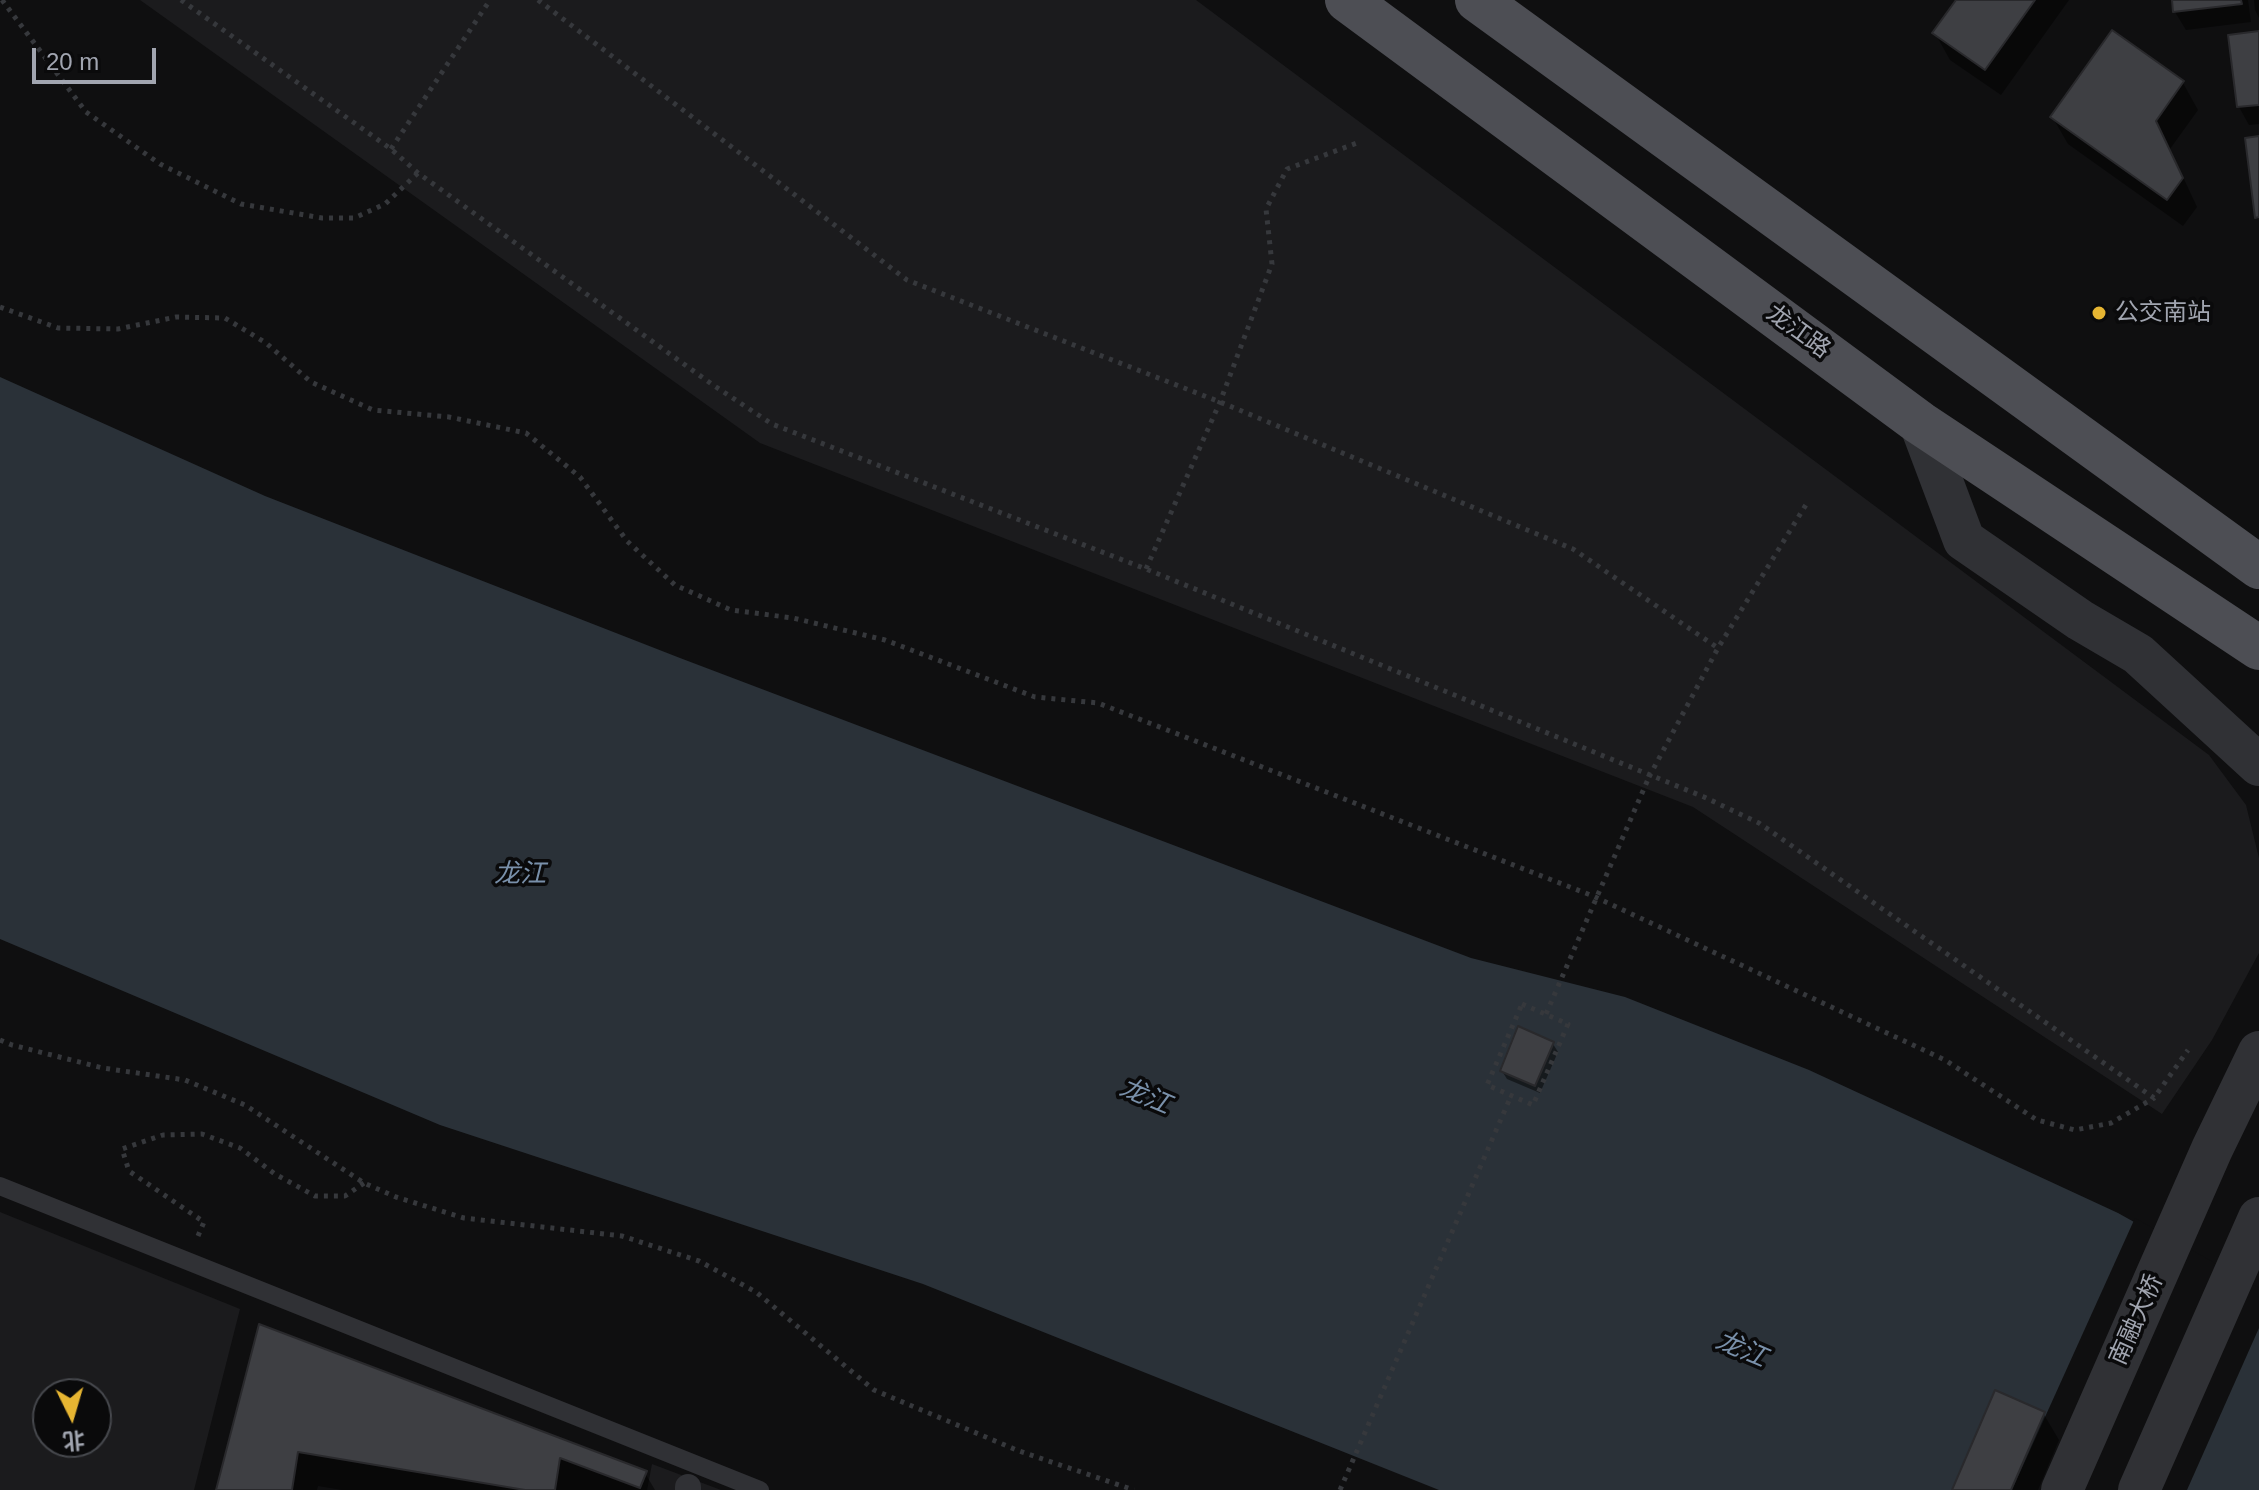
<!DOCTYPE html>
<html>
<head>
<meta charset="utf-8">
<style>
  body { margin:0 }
  #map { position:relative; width:2259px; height:1490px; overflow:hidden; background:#0f0f10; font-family:Helvetica,"Noto Sans SC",sans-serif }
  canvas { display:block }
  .north { position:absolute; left:32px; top:1378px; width:80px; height:80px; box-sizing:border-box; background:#0a0a0b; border:2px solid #46484d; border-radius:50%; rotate:175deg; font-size:22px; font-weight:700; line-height:32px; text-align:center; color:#a1a5b0 }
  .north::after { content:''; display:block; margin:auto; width:28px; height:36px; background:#e6b532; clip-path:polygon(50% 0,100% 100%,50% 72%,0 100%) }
  .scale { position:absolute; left:32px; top:48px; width:124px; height:36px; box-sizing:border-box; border:4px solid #a1a5b0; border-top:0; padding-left:10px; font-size:24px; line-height:28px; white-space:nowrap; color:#a1a5b0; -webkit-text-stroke:6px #0a0a0b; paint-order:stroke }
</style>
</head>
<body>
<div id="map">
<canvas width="2259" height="1490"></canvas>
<div class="north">北</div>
<div class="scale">20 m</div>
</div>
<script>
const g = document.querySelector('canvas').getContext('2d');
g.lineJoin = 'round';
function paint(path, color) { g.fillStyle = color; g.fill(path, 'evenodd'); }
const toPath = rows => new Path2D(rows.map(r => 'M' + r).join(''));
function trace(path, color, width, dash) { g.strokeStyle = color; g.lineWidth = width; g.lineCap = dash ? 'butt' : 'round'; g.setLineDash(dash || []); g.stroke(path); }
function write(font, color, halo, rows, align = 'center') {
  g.font = font + ' Helvetica,"Noto Sans SC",sans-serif'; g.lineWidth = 7; g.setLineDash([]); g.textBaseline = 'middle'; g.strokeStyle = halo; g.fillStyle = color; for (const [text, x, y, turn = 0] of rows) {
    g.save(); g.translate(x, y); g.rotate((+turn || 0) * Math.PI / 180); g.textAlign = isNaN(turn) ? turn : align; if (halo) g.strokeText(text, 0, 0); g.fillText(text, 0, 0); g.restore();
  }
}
paint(toPath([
  [140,0,1196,0,2209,755,2246,805,2259,858,2259,953,2212,1040,2162,1114,1693,807,760,443],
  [0,1212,240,1309,194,1490,0,1490],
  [48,1394,96,1394,96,1442,48,1442],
  [652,1464,721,1490,647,1490]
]), '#1b1b1d');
paint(toPath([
  [0,377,265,496,680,658,1471,958,1625,997,1809,1070,2118,1213,2259,1292,2259,1490,1439,1490,923,1284,440,1125,0,939]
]), '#2a3138');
paint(toPath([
  [2135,1218,2259,1288,2259,1328,2187,1490,2012,1490]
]), '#0f0f10');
paint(toPath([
  [1958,0,2069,0,2001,95,1950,60,1935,33],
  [2174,0,2248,0,2251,22,2186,30,2175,12],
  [2254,0,2259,0,2259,18,2255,10],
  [2113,33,2183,83,2198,110,2170,149,2197,207,2183,226,2068,144,2053,118],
  [2259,33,2259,124,2249,125,2239,107],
  [1553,1044,1558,1052,1540,1093,1507,1079,1502,1071],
  [260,1326,645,1473,655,1490,342,1490,318,1486,317,1490,218,1490],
  [2043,1413,2059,1440,2038,1490,1954,1490]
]), '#0007');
const building = toPath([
  [1956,0,2035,0,1985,70,1932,33,1956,0],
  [2172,0,2241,0,2242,4,2173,12,2172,0],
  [2112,30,2184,81,2156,121,2183,178,2167,200,2050,117,2112,30],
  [2259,31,2259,105,2237,107,2228,35,2259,31],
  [2259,136,2259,217,2255,218,2245,138,2259,136],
  [1518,1026,1554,1042,1535,1086,1500,1071,1518,1026],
  [259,1324,647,1471,640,1488,560,1458,555,1490,525,1490,298,1452,292,1490,216,1490,259,1324],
  [1995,1390,2045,1412,2011,1490,1952,1490,1995,1390]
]);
paint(building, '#3e3f43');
trace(building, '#29292c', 2);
trace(toPath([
  [2,0,86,112,160,164,241,204,322,218,354,218,385,204,418,173],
  [181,0,391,149,418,173,713,385,772,424,1146,569,1704,797,1759,823,2154,1098,2188,1050],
  [538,0,907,280,1220,402,1573,549,1718,648],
  [391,149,490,0],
  [0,307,58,328,118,329,176,317,225,318,266,343,311,382,373,410,449,417,526,433,580,477,627,541,675,585,731,610,793,618,885,640,1035,697,1098,703,1593,896,1945,1060,2037,1120,2075,1130,2111,1123,2154,1098],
  [1146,569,1220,402,1272,264,1266,209,1287,169,1357,143],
  [1649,777,1718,648,1807,503],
  [1522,1004,1568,1024,1533,1105,1487,1085,1522,1004],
  [0,1040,12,1045,103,1068,185,1080,245,1105,364,1183,396,1197,464,1218,622,1236,699,1261,756,1292,874,1390,1019,1451,1134,1490],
  [198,1236,204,1222,129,1171,122,1149,163,1135,202,1134,240,1148,275,1174,315,1196,345,1196,364,1183],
  [1340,1490,1511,1096]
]), '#36383c', 5, [4, 6]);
trace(toPath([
  [0,1186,760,1490]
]), '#303135', 18);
trace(toPath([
  [688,1490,688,1487]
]), '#303135', 26);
trace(toPath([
  [1920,423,1964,540,2080,620,2138,654,2259,765],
  [2062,1490,2212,1149,2259,1052],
  [2139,1490,2259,1218]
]), '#303135', 42);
trace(toPath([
  [1347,0,1920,423,2259,648],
  [1477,0,2259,567]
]), '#4d4e54', 44);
trace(toPath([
  [1546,1014,1649,777]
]), '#36383c', 5, [4, 6]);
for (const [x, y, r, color] of [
  [2099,313,8,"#e6b532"]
]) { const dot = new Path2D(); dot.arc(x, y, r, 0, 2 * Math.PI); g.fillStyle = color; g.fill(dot); trace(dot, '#0a0a0b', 3); }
write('24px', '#a1a5b0', '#0a0a0b', [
  ["公交南站",2115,313]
], 'left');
write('24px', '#a1a5b0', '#0a0a0b', [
  ["龙江路",1798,332,36],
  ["南融大桥",2137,1320,-66]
]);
write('italic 26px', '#7990aa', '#0a0a0b', [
  ["龙江",520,875],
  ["龙江",1145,1097,23],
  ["龙江",1741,1350,23]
]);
</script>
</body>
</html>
